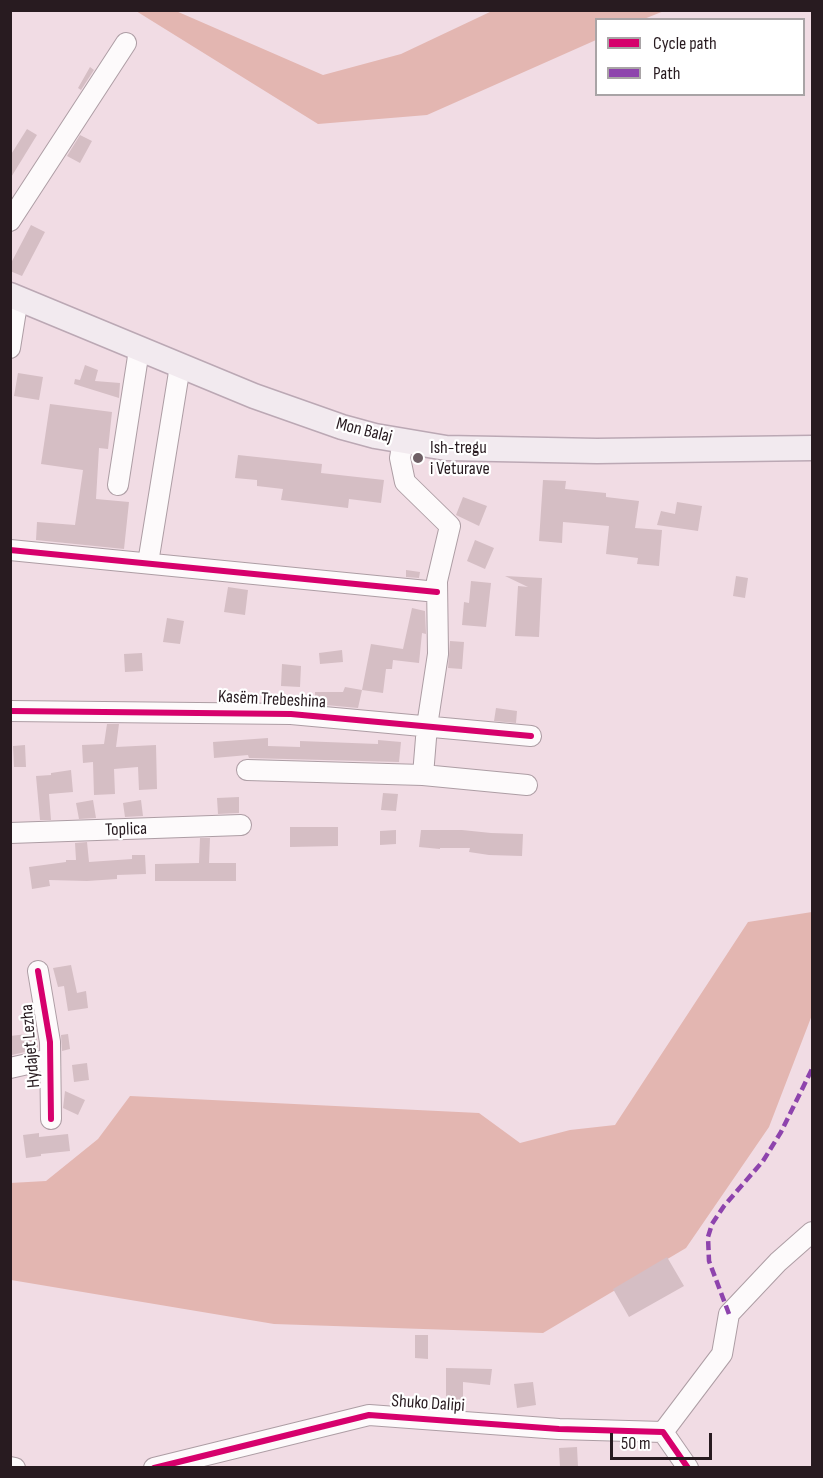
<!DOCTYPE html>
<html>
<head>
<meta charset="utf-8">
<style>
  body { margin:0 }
  #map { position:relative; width:823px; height:1478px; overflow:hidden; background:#f1dce4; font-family:"Sofia Sans Condensed",sans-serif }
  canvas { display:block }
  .frame { position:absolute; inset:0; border:12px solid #281b20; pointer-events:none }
  .legend { position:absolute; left:595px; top:18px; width:210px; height:78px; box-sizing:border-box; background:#fff; border:2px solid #a9a4a6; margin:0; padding:8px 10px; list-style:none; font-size:18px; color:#281b20 }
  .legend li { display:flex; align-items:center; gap:12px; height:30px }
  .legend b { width:30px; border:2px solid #a9a4a6 }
  .scale { position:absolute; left:610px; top:1433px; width:102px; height:27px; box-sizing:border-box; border:3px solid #281b20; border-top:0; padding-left:8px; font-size:18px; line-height:21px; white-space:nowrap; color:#281b20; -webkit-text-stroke:4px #fff; paint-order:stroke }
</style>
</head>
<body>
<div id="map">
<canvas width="823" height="1478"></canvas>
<div class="frame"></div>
<ul class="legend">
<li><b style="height:8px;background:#d6006c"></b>Cycle path</li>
<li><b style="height:8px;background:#8e44ad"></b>Path</li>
</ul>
<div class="scale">50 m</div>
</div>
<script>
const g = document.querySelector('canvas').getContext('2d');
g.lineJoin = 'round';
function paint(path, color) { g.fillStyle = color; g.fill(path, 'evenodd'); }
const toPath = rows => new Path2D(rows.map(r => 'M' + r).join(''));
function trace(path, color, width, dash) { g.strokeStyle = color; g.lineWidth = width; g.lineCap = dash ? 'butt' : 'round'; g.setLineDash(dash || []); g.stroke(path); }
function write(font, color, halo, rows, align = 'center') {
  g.font = font + ' "Sofia Sans Condensed",sans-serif'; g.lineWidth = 4.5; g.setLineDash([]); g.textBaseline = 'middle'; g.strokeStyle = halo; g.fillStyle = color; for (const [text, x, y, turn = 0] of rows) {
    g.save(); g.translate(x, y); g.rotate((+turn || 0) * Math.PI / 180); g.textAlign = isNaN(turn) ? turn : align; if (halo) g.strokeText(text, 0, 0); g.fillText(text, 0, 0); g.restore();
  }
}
paint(toPath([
  [136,11,176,11,323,75,401,54,492,11,664,11,644,19,596,20,596,40,427,115,318,124],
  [812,912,812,1015,769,1127,686,1248,543,1333,274,1324,11,1280,10,1183,46,1181,98,1139,130,1096,479,1113,520,1143,570,1130,615,1125,748,922]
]), '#e3b6b1');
paint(toPath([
  [90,67,94,70,81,90,78,88],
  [27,129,37,135,10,179,10,156],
  [80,135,92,141,80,163,67,156],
  [31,225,45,232,22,276,10,271,10,265],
  [85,365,98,370,95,381,120,383,119,398,74,384,75,379,80,380],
  [18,373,43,377,39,400,14,396],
  [50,404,112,412,108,449,99,448,96,499,129,502,124,549,36,540,37,522,75,525,83,470,41,464],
  [238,455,322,464,321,473,384,480,381,503,349,499,348,508,281,500,283,489,257,486,257,480,235,478],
  [543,480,566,481,565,489,606,493,606,497,639,501,635,528,662,530,659,566,637,564,638,558,606,554,609,526,563,522,562,543,539,541],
  [463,497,487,506,479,526,456,515],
  [677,502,702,506,698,531,657,525,661,511,675,514],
  [475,540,494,548,485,569,467,561],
  [406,570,420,572,419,578,406,577],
  [505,576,542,578,539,637,515,636,518,586,528,587],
  [736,576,748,578,745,598,733,596],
  [471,581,491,583,486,627,462,625,464,602,469,603],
  [228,587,248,590,245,615,224,612],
  [412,608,425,611,426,634,422,633,419,663,393,660,392,669,386,669,383,693,362,690,371,644,403,649],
  [167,618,184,621,180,644,163,642],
  [450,641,464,642,462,669,448,668],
  [342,650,343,662,320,664,319,653],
  [142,653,143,671,125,672,124,654],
  [282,664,301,666,300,687,281,686],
  [345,687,362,690,358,708,315,704,315,692,343,692],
  [496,708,517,711,516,723,494,721],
  [107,724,119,724,116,747,156,745,157,789,139,790,138,767,114,769,115,794,94,795,93,762,83,763,82,745,104,744],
  [268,738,268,746,300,747,300,741,378,744,378,740,401,742,399,762,249,758,248,755,214,758,213,742],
  [25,745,26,767,14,767,13,746],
  [71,770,73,792,49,794,51,820,40,820,36,776,51,775,51,773],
  [383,793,398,794,396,811,381,810],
  [239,797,239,813,218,814,217,798],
  [93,800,96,818,79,819,76,803],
  [141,800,143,816,125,817,123,803],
  [290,827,338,827,338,846,290,847],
  [396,830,396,844,380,845,380,831],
  [421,830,462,830,491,833,523,834,522,856,489,855,469,852,470,848,440,848,440,849,419,847],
  [200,838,210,838,209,863,236,863,236,881,155,881,155,864,199,863],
  [87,842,89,862,132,859,132,855,145,855,146,874,117,875,117,879,87,881,49,880,50,886,32,889,29,867,66,862,66,860,76,860,75,843],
  [71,965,77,993,86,991,88,1008,68,1011,64,986,58,987,53,968],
  [36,1033,38,1049,12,1055,10,1036],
  [68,1034,70,1049,62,1051,61,1035],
  [87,1063,89,1080,74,1082,72,1065],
  [65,1091,85,1100,78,1115,63,1108],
  [39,1133,39,1137,68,1134,70,1151,41,1154,41,1156,26,1158,23,1135],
  [667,1257,684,1286,629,1317,613,1289],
  [415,1335,428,1335,428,1359,415,1358],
  [446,1368,492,1369,490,1385,463,1382,463,1401,446,1400],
  [533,1382,536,1405,517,1408,514,1384],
  [577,1447,578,1467,560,1467,559,1448]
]), '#d5bec4');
const minor = toPath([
  [10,221,126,43],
  [10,348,18,298],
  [403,441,400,458,405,482,450,526,437,581,438,654,427,726,423,775],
  [118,485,139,350],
  [10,550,437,592],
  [148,563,180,366],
  [10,711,291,714,531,736],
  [247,770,423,775,527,785],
  [10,833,241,825],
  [38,971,50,1042,51,1119],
  [10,1068,50,1059],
  [663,1432,722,1354,729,1314,778,1262,812,1232],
  [10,1467,15,1468],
  [154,1468,369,1415,559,1429,663,1432,688,1468]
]);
const major = toPath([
  [10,295,254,396,342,427,375,436,446,448,597,451,812,448]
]);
trace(minor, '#ad9da4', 22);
trace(major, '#bba8b4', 27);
trace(minor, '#fdfafb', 20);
trace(major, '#f2eaef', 24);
trace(toPath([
  [729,1314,709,1261,708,1237,712,1224,724,1206,763,1161,781,1132,812,1069]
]), '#8e44ad', 4.5, [9, 4.5]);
trace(toPath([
  [10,550,437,592],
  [10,711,291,714,531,736],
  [38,971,50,1042,51,1119],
  [154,1468,369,1415,559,1429,663,1432,688,1468]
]), '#d6006c', 6);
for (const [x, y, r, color] of [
  [418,458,6,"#6e5f65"]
]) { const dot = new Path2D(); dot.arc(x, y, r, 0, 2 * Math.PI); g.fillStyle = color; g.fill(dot); trace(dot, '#fff', 2); }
write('18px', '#281b20', '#fff', [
  ["Mon Balaj",364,431,14],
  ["Kasëm Trebeshina",272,700,3],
  ["Toplica",126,830,-2],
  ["Hydajet Lezha",31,1046,-95],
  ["Shuko Dalipi",428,1404,4]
]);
write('18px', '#281b20', '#fff', [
  ["Ish-tregu",430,448],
  ["i Veturave",430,469]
], 'left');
</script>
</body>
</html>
